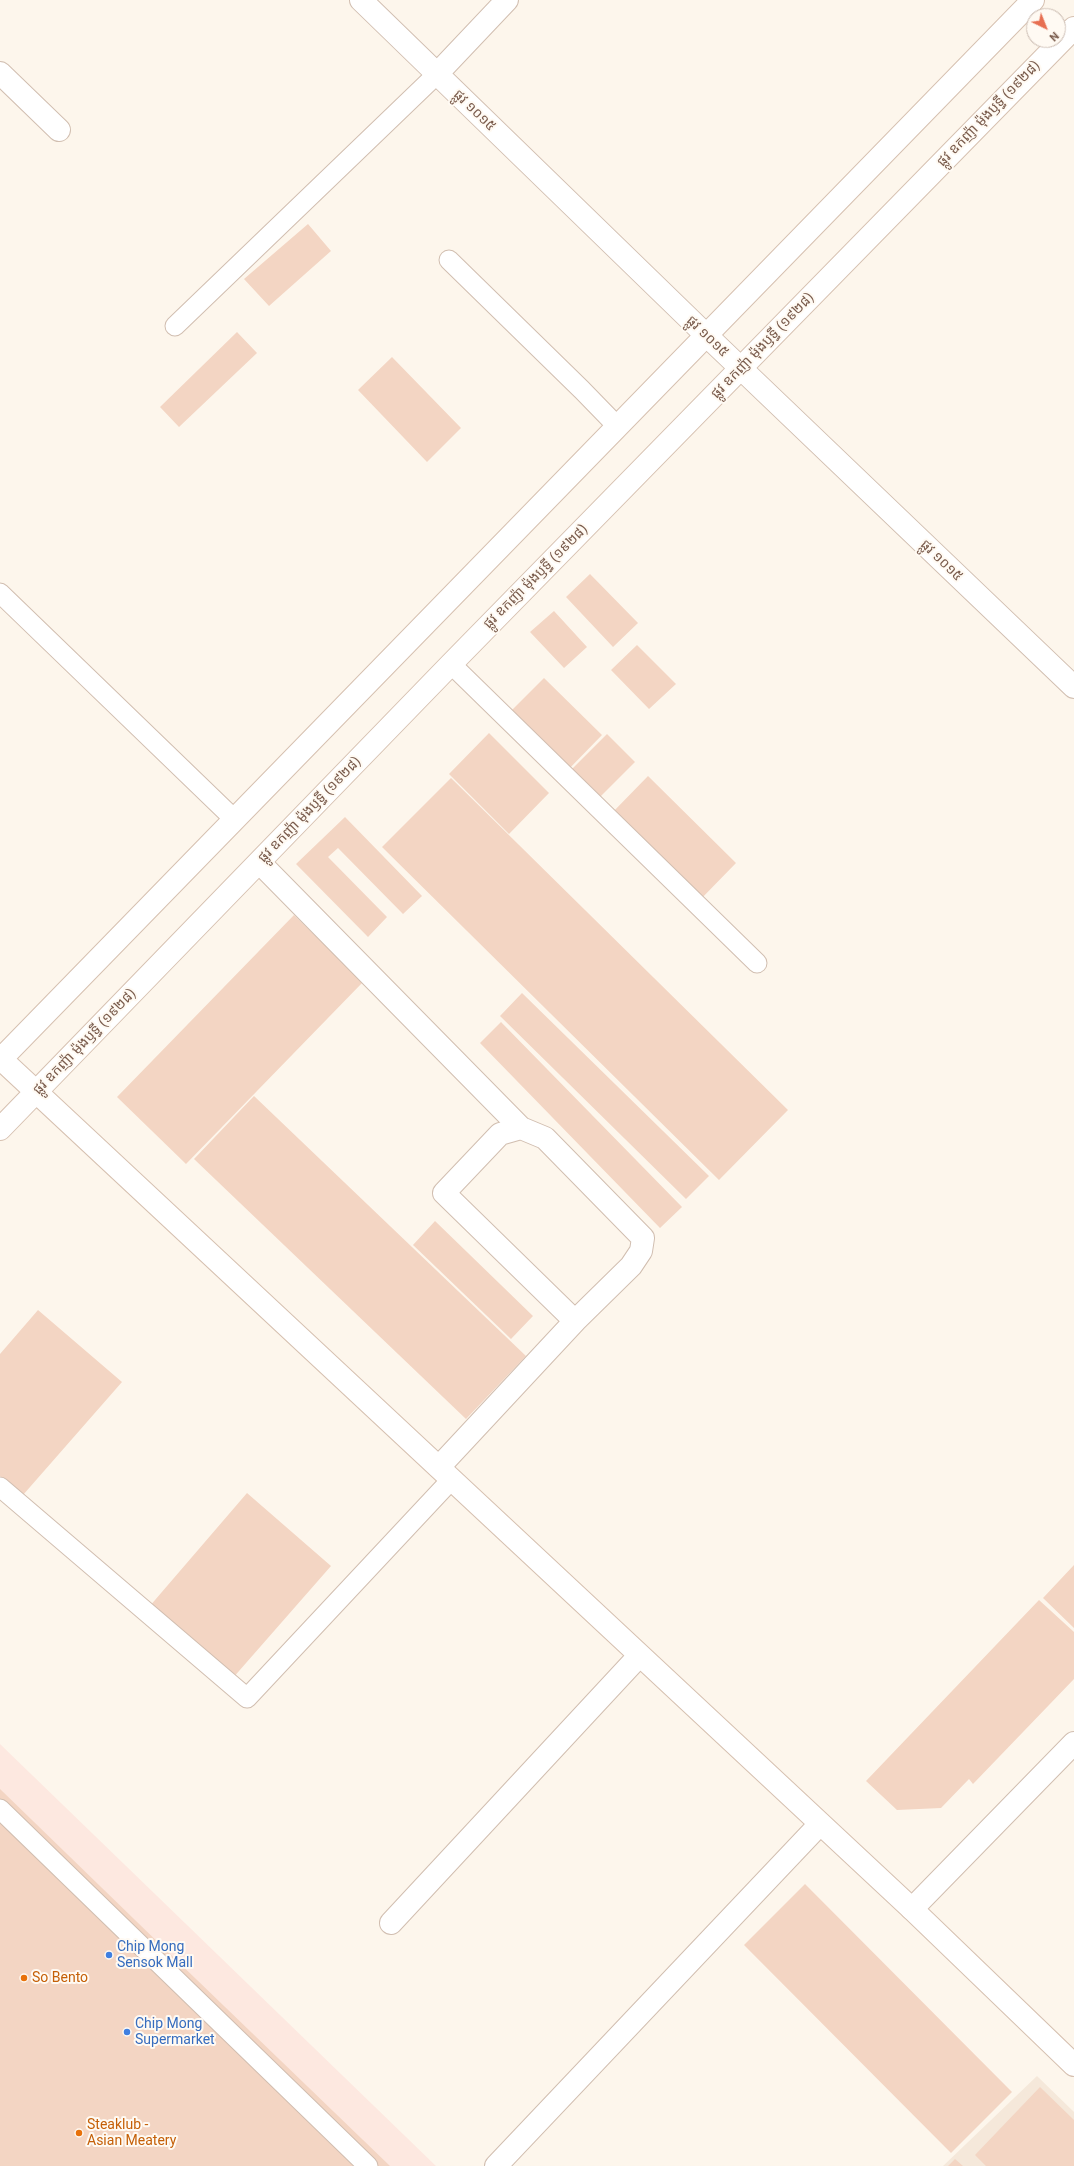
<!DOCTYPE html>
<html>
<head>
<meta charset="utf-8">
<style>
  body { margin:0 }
  #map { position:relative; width:1074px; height:2166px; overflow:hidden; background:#fdf6ec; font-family:Roboto,sans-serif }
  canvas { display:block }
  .north { position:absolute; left:1026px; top:8px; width:40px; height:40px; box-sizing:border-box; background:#fffaf3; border:1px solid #cabbb1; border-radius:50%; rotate:137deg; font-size:11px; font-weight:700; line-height:16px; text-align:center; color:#7a5c4d }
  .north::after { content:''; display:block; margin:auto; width:14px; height:18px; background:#e76f51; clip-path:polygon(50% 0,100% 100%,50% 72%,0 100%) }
</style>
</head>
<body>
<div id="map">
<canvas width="1074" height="2166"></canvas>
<div class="north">N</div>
</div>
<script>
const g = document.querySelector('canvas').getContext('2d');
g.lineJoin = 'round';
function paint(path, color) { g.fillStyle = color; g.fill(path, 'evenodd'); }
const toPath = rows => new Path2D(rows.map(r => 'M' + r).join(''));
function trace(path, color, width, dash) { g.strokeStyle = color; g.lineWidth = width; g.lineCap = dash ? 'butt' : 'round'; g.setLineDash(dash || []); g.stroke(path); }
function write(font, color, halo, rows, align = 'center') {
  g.font = font + ' Roboto,"Noto Sans Khmer",sans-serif'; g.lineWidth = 4; g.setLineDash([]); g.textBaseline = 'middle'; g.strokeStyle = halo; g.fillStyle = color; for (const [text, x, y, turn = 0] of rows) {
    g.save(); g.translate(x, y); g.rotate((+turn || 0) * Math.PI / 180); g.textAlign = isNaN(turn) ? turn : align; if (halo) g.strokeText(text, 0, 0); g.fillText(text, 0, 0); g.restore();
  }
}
paint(toPath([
  [1037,2076,1074,2112,1074,2166,943,2166]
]), '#f5e8da');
paint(toPath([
  [0,1744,436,2166,0,2166]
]), '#fde8e0');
paint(toPath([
  [308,224,331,251,269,306,244,279],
  [237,332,257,353,179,427,160,407],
  [392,357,461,428,427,462,358,390],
  [590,574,638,623,613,647,566,597],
  [554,611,587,647,564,668,530,632],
  [637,645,676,684,649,709,611,670],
  [544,678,602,735,565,773,507,715],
  [489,733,549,793,509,834,449,774],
  [607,734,635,762,595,802,567,774],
  [648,776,736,863,698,902,610,815],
  [451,778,788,1110,719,1180,382,847],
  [345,817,422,896,403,914,338,848,328,857,387,917,368,937,296,864],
  [294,915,363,982,186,1164,117,1097],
  [522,993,709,1176,686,1199,500,1016],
  [501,1022,682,1207,660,1228,480,1043],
  [254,1096,526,1356,466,1419,194,1159],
  [435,1221,533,1316,511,1339,413,1245],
  [38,1310,122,1382,23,1495,0,1476,0,1354],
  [247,1493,331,1566,232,1679,149,1607],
  [1074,1565,1074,1628,1043,1598],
  [1039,1600,1074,1632,1074,1679,973,1784,969,1779,941,1808,897,1810,866,1781],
  [0,1789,169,1953,390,2166,0,2166],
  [805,1884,1012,2092,951,2153,744,1945],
  [1040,2087,1074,2120,1074,2166,986,2166,975,2155],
  [955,2159,963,2166,948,2166]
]), '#f3d5c3');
const lane = toPath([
  [449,260,582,390,617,426],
  [175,326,436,75],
  [0,593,234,819],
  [451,664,757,963],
  [0,1487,247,1698,452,1479],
  [0,1809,368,2166]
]);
const street = toPath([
  [361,0,706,335,1074,687],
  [0,73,59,130],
  [436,75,507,0],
  [260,863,521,1128],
  [439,1467,575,1321,631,1266,641,1251,643,1238,545,1138,521,1128,500,1134,444,1193,575,1321],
  [912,1909,1074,1743],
  [391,1923,639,1656],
  [496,2166,820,1824]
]);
const secondary = toPath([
  [1,1059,912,1909,1074,2065],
  [0,1060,1033,0],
  [0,1129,451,664,1074,28]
]);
trace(lane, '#d1beb0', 21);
trace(street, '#d1beb0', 24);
trace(secondary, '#d6c0b0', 24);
trace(lane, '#fff', 19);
trace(street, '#fff', 22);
trace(secondary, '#fff', 22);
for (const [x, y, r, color] of [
  [109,1955,4,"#3f7fe0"],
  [24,1978,4,"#e8710a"],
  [127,2032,4,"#3f7fe0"],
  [79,2133,4,"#e8710a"]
]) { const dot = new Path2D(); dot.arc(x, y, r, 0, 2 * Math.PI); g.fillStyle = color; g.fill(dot); trace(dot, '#fffaf3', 1.5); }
write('14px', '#7a5c4d', '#fffaf3', [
  ["ផ្លូវ ១០១៥",474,111,44],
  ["ផ្លូវ ឧកញ៉ា ម៉ុងឫទ្ធី (១៩២៨)",989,114,-46],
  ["ផ្លូវ ១០១៥",707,337,44],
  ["ផ្លូវ ឧកញ៉ា ម៉ុងឫទ្ធី (១៩២៨)",763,346,-46],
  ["ផ្លូវ ១០១៥",941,561,44],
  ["ផ្លូវ ឧកញ៉ា ម៉ុងឫទ្ធី (១៩២៨)",536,577,-45],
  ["ផ្លូវ ឧកញ៉ា ម៉ុងឫទ្ធី (១៩២៨)",310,810,-46],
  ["ផ្លូវ ឧកញ៉ា ម៉ុងឫទ្ធី (១៩២៨)",85,1042,-46]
]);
write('14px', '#366cbe', '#fffaf3', [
  ["Chip Mong",117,1947],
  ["Sensok Mall",117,1963],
  ["Chip Mong",135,2024],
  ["Supermarket",135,2040]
], 'left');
write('14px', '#c56008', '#fffaf3', [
  ["So Bento",32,1978],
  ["Steaklub -",87,2125],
  ["Asian Meatery",87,2141]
], 'left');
</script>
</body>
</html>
